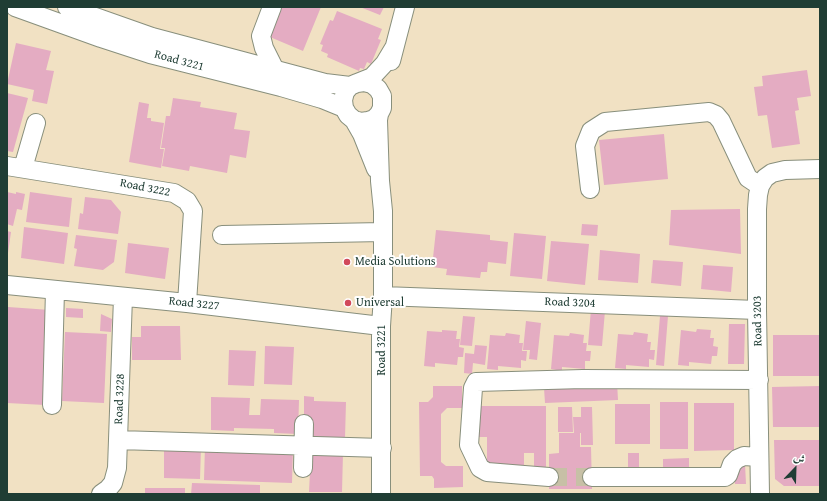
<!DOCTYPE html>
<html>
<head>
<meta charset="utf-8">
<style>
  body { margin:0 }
  #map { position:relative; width:827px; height:501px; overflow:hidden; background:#f1e1c3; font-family:"Gentium Book Plus",Amiri,serif }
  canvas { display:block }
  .frame { position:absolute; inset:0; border:8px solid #1f3d34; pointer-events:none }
  .north { position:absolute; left:775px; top:449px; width:40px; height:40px; -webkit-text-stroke:3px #fff; paint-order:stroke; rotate:23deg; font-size:11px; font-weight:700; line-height:16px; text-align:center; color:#1f3d34 }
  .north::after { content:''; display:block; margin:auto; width:14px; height:18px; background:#1f3d34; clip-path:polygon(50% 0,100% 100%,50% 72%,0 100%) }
</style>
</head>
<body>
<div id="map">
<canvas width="827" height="501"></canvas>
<div class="frame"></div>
<div class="north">ش</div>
</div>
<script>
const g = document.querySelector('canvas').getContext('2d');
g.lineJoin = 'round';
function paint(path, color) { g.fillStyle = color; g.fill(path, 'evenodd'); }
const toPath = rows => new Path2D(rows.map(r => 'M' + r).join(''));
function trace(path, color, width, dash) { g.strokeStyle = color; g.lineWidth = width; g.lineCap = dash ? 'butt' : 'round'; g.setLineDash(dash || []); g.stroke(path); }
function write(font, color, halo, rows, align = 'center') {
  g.font = font + ' "Gentium Book Plus",serif'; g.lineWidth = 4; g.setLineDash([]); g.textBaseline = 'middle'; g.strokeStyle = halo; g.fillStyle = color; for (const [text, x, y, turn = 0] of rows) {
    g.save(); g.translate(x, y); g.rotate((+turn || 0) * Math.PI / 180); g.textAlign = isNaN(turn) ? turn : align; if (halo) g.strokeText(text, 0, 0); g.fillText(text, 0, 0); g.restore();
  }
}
paint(toPath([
  [282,7,321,7,303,51,270,37],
  [360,7,384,7,380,15],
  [337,11,382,29,378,39,381,40,371,64,367,62,364,69,360,68,359,71,327,57,328,54,321,51,323,45,320,44,330,20,333,21],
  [16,43,51,51,46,70,54,71,47,104,32,101,34,90,7,84],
  [807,70,811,96,797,98,799,110,795,111,800,144,772,148,767,115,758,116,754,87,763,86,762,76],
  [7,93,28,98,13,152,7,151],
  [173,98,201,102,200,107,237,113,234,129,250,131,246,158,230,155,227,173,190,166,189,171,162,166,165,148,161,148,166,116,170,116],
  [139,102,149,104,147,118,151,118,151,121,164,123,160,149,164,149,161,168,129,162],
  [664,134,668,179,604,185,599,140],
  [7,192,16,194,16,192,25,194,22,210,17,209,13,226,7,224],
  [30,192,72,198,69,227,26,222],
  [85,197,111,200,121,212,118,234,78,229,80,213,83,214],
  [740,209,741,254,669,245,671,210],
  [582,224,598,225,597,236,581,235],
  [24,227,68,233,64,264,21,258],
  [436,230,490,235,490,240,508,242,506,264,488,262,487,272,481,272,480,278,446,275,447,269,432,267],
  [7,231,11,232,8,253,7,253],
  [514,233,546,236,542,279,510,276],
  [76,235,117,240,114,262,103,270,74,266,77,249,74,248],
  [551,241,589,244,585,285,547,281],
  [128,243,169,248,165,279,125,273],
  [600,250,640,254,638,283,598,280],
  [653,260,683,262,681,286,651,283],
  [703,265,733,267,731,292,701,289],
  [8,307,50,310,45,405,7,403],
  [66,308,83,309,83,318,66,317],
  [591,309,605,311,602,346,588,345],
  [101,314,112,319,111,332,100,331],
  [463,316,475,317,472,346,460,345],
  [660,316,668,316,664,366,656,365],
  [526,321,541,323,537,360,529,359,530,350,523,350],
  [729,324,745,324,744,364,728,364],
  [141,326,180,326,181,360,132,360,132,337,141,337],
  [697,329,711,330,710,338,714,338,713,346,718,347,717,356,712,356,711,364,689,362,689,366,678,365,681,330,696,332],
  [442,330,457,331,456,339,460,339,459,347,464,348,463,357,458,357,457,365,435,363,435,367,424,366,427,331,442,332],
  [65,332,107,334,104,403,62,401],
  [634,332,648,334,647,342,651,342,650,350,655,350,654,360,649,359,649,367,626,365,626,369,615,368,618,334,633,335],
  [506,333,520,335,519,343,523,343,522,351,527,351,526,361,521,360,521,368,498,366,498,370,487,369,490,335,505,336],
  [570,333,584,335,583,343,587,343,586,351,591,351,590,361,585,361,585,369,562,367,562,371,551,369,554,335,569,336],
  [773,335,820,335,820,376,773,376],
  [475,345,487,346,485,365,473,363,472,374,464,373,465,353,474,354],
  [265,346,294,347,292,385,264,384],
  [229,350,256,351,254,386,228,385],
  [617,382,618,400,545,403,544,388],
  [433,386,462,386,462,408,447,408,441,414,441,462,446,466,463,466,463,487,434,488,434,479,432,476,420,476,419,402,428,402,433,397],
  [820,386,820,427,773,427,772,387],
  [304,396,314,397,314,401,346,402,345,438,310,438,304,419],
  [211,397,250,398,249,415,260,415,261,399,299,400,298,434,274,433,274,429,234,428,234,431,211,430],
  [660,402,688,402,688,449,660,449],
  [694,403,734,403,734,450,694,451],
  [615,404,650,404,650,444,615,444],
  [476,406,546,406,546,471,534,471,534,453,524,453,524,465,487,465,487,437,476,437],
  [558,407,572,407,573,432,558,432],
  [581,407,592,407,593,445,581,445,581,433,580,433,580,447,591,447,592,489,549,489,549,454,559,453,559,433,574,433,573,417,581,417],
  [774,440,820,440,820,486,784,486,775,479],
  [164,446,201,447,200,479,164,478],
  [205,446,293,448,292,483,204,480],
  [311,452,343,453,342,492,309,492],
  [628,453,639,453,639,475,628,475],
  [689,458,689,474,663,475,663,459],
  [745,464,746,484,735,484,734,465],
  [192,483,260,485,260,494,191,494],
  [145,488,185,488,185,494,145,494]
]), '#e4acc2');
trace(toPath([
  [549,477,592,477]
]), '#c7c0a6', 18, [18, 9]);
const minor = toPath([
  [15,7,101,38,150,54,281,87,322,99,344,108],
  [67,7,152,37,325,83,350,86],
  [272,7,261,36,264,48,275,70],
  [391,61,405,7],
  [357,83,364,82,372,84,378,89,382,96,382,108,379,114,374,119,368,121,361,122,354,120,348,115,344,108,343,100,345,92,350,86,357,83,372,77,385,63,394,48],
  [379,114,378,120,380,181,383,211,383,296,381,326,381,494],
  [354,120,362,134,376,169],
  [7,166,174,193,187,201,193,211,187,303],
  [23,168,36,123],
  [590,189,585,146,591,131,605,122,709,112,716,115,721,121,748,178,760,186],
  [222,235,383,232],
  [7,285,187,303,381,326],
  [383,296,757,310],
  [52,405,55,290],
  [118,440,382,448],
  [303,468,304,424],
  [549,477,487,472,480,468,469,445,473,388,476,382,583,379,759,380],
  [592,477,725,477,728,475,732,464,737,459,744,456,759,457],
  [101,494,108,489,113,483,117,468,123,297],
  [760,494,757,310,757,209,758,195,760,186,765,178,772,173,785,170,820,169]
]);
trace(minor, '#888f7c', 20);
trace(minor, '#fff', 18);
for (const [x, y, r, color] of [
  [347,262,4,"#d1495b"],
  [348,303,4,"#d1495b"]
]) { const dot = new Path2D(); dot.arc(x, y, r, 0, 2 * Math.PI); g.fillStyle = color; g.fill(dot); trace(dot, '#fff', 1.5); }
write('12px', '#1f3d34', '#fff', [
  ["Road 3221",179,61,15],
  ["Road 3222",145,188,11],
  ["Road 3204",570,303,2],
  ["Road 3227",194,304,6],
  ["Road 3203",758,321,-91],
  ["Road 3221",382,350,-90],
  ["Road 3228",120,399,-88]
]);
write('12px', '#1f3d34', '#fff', [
  ["Media Solutions",355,262],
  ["Universal",356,303]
], 'left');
</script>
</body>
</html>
